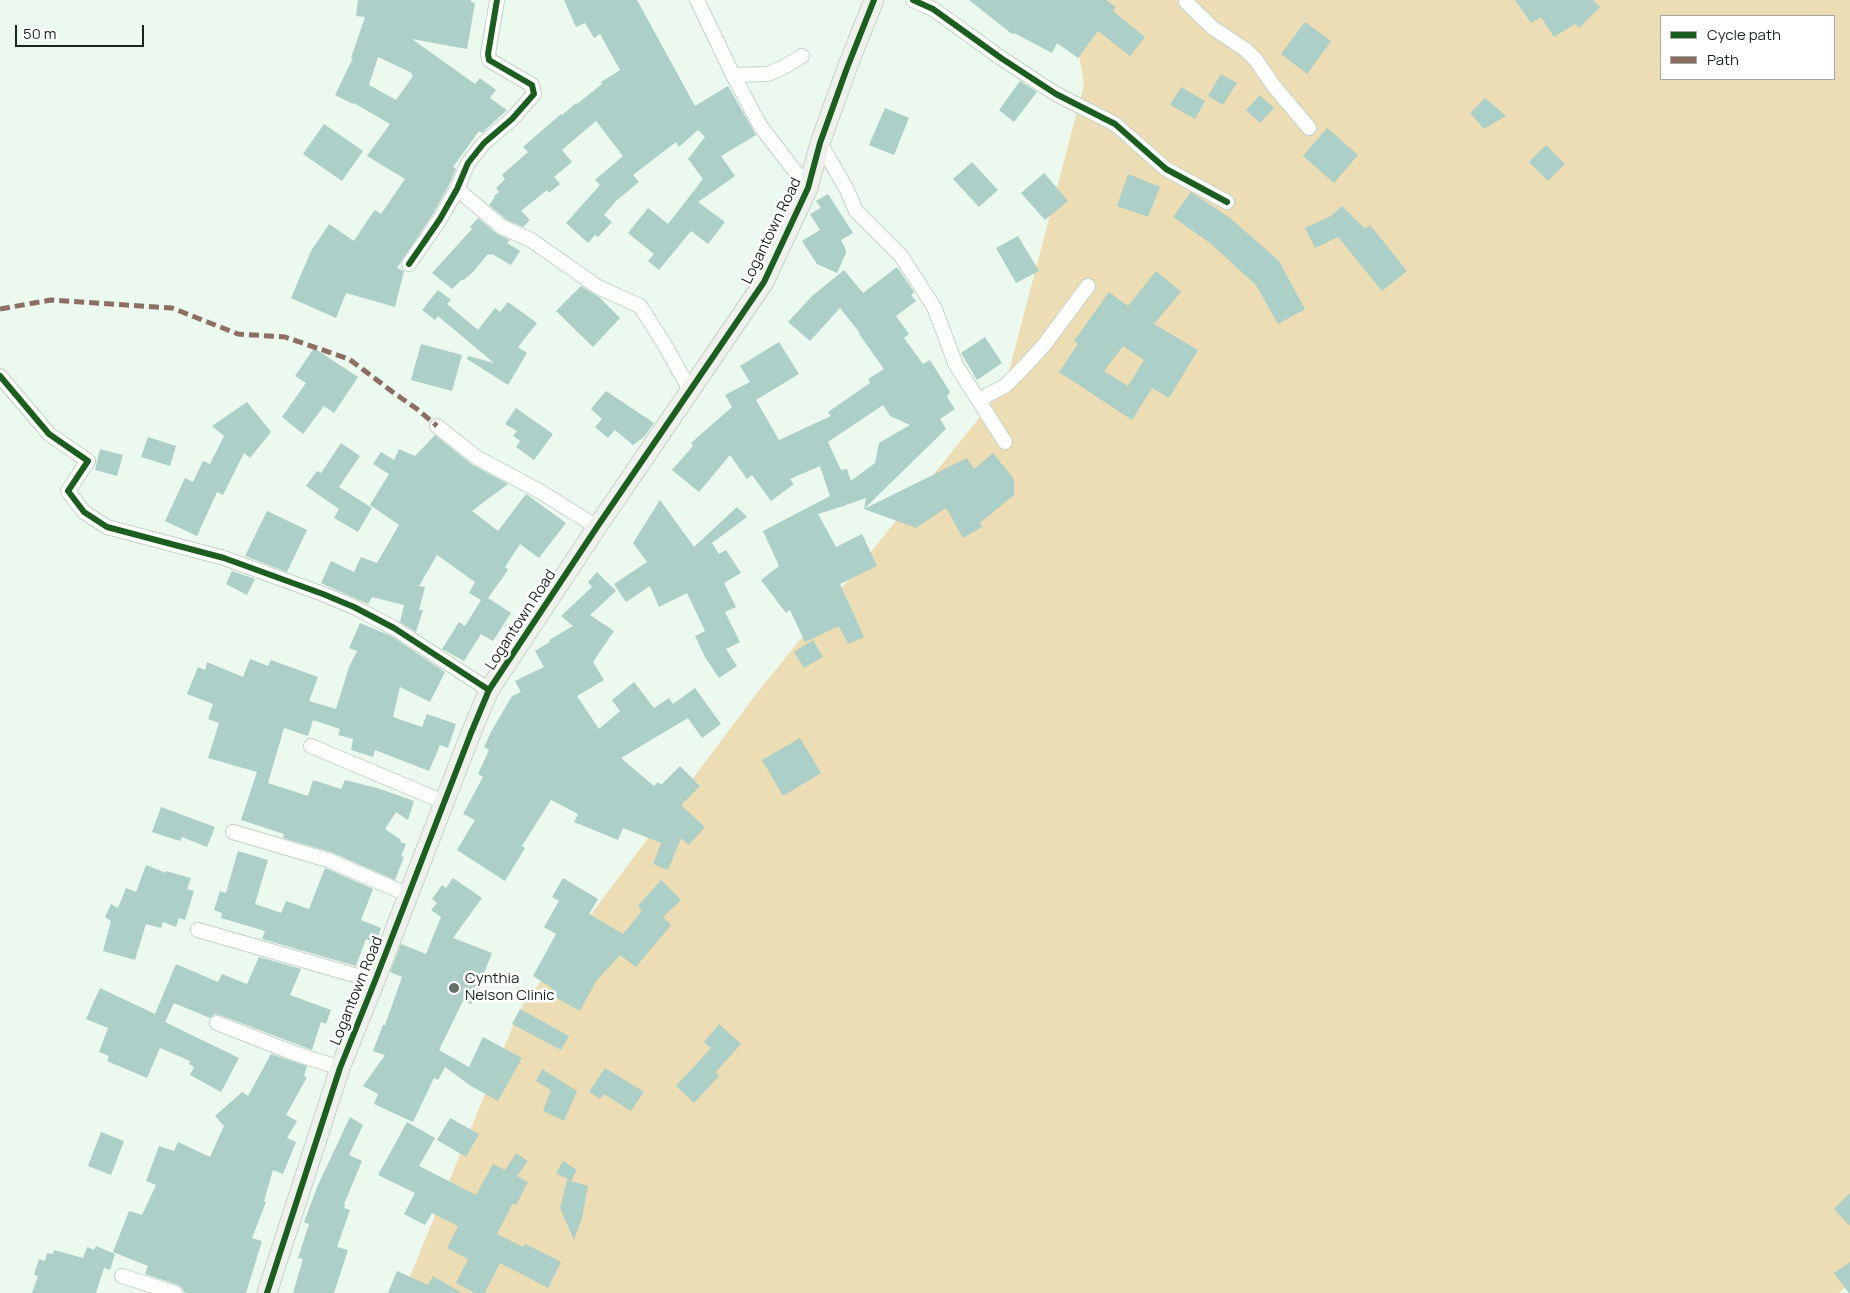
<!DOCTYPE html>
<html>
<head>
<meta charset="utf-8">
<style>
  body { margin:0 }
  #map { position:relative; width:1850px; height:1293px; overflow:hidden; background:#ecf9ee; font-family:Manrope,sans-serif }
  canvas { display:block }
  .legend { position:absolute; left:1660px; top:15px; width:175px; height:65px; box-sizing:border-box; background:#fff; border:1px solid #a3a8a4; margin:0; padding:6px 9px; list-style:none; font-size:15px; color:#1a261c }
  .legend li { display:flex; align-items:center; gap:10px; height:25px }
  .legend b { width:25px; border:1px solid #a3a8a4 }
  .scale { position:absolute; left:15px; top:25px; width:129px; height:22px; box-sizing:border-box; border:2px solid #1a261c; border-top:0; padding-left:6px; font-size:15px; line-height:18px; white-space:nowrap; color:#1a261c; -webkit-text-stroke:4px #fff; paint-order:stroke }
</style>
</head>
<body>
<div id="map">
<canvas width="1850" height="1293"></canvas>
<ul class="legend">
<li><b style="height:6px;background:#1b5e20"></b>Cycle path</li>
<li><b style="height:6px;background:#8d6e63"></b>Path</li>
</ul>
<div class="scale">50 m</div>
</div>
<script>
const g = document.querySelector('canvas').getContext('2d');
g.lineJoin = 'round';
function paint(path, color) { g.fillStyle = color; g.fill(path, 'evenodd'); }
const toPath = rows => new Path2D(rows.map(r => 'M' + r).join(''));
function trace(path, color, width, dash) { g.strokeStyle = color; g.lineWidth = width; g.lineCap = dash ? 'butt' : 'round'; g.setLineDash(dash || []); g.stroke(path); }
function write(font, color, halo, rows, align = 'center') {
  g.font = font + ' Manrope,sans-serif'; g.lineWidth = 5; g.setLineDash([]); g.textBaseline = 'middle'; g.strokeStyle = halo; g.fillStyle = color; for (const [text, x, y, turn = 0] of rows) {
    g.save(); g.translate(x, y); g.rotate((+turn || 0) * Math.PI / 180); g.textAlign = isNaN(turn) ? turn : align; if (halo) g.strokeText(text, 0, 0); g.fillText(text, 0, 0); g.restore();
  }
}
paint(toPath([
  [1070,0,1850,0,1850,1283,1839,1293,403,1293,520,1009,757,693,1005,386,1084,85],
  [1661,16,1834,16,1834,79,1661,79]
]), '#edddb4');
paint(toPath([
  [358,0,471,0,471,2,475,3,467,49,412,39,475,84,480,78,496,90,490,98,507,110,482,133,479,131,453,167,456,169,449,185,433,214,397,268,404,271,395,307,346,293,336,318,291,298,311,251,329,224,354,241,373,212,375,210,381,214,405,179,367,156,390,124,354,103,353,104,335,95,353,58,351,58,365,17,356,16],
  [378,57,412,73,411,74,413,76,396,100,369,85],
  [564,0,637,0,695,106,728,86,756,135,721,156,735,176,698,202,725,222,708,244,691,231,659,270,648,261,654,254,628,233,648,208,668,224,703,179,688,159,705,137,698,130,679,147,676,142,633,175,639,182,616,201,604,215,612,222,598,237,595,235,588,243,566,223,600,185,595,180,623,156,596,121,562,150,572,162,554,177,560,184,549,193,547,190,542,194,521,211,530,220,523,227,507,220,489,205,495,197,494,196,499,192,496,188,505,179,502,175,528,152,523,147,561,114,562,115,576,103,577,104,602,84,601,82,620,70,600,34,594,38,585,23,576,27],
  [969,0,1106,0,1116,7,1113,11,1145,37,1130,56,1098,31,1078,58,1057,43,1052,53,1014,33,1012,34],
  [1515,0,1593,0,1600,7,1579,28,1575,24,1554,37,1541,17,1531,23],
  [1305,22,1331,41,1307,74,1281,54],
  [1221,74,1237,83,1223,105,1208,96],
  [1020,81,1037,92,1014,122,999,110],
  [1181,87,1205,101,1195,119,1170,105],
  [1260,95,1274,108,1260,123,1246,110],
  [1485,98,1506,116,1484,129,1470,113],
  [885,108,909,118,894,155,869,145],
  [324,124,363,151,342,181,303,154],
  [1327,128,1358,155,1334,183,1303,156],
  [1546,145,1565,164,1548,181,1529,162],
  [972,162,998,190,979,207,953,179],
  [1044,173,1068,201,1045,220,1021,193],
  [1128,174,1160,187,1148,217,1117,206],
  [1191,192,1230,218,1279,261,1305,309,1278,324,1256,285,1210,243,1173,217],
  [828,194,853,233,841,240,846,250,846,253,837,273,817,264,802,241,820,230,810,214,821,208,816,201],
  [1342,206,1365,229,1370,225,1407,271,1382,291,1338,237,1315,248,1305,228,1331,216],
  [478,218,497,234,510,240,507,243,520,251,511,265,492,254,490,255,488,254,473,272,464,280,461,280,452,289,432,273,472,229,470,227],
  [1018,236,1039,271,1016,283,996,248],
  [897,267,914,292,911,295,916,301,896,316,909,334,904,338,923,364,930,360,950,392,947,397,955,409,940,419,946,429,864,509,866,498,849,504,846,503,847,505,818,514,836,547,862,534,877,566,840,584,864,637,848,644,839,626,805,642,790,610,786,613,761,580,779,566,763,531,830,496,820,466,790,479,794,484,771,501,752,475,747,479,730,455,699,492,672,470,693,446,691,443,732,407,725,395,750,382,740,366,779,342,799,374,756,400,779,440,831,416,828,412,870,383,868,379,884,369,859,334,860,333,840,308,810,341,788,322,812,296,844,270,863,293],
  [883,405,890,416,910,425,879,443,875,463,851,481,847,469,841,470,828,442],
  [1156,271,1181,292,1154,324,1198,350,1169,398,1152,388,1132,420,1059,372,1078,344,1074,341,1109,292,1128,306],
  [1123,346,1144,360,1128,386,1104,371],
  [581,286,599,297,620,318,593,347,556,311],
  [438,290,451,300,447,304,478,330,495,308,500,312,508,302,537,323,518,347,527,353,508,385,467,359,468,356,494,363,438,316,435,320,422,310],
  [985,337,1002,363,977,380,961,353],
  [421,344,462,355,452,391,411,380],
  [314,348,358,377,334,413,324,406,303,434,282,417,306,383,295,376],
  [606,391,654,423,644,437,633,445,615,430,608,438,595,427,602,419,591,409],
  [247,402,271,432,250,458,244,453,223,495,217,492,197,536,165,521,185,478,193,482,203,461,210,464,224,436,212,426],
  [516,408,553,434,534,460,516,447,520,441,513,436,517,431,505,424],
  [435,435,471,464,508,484,472,511,498,531,526,494,566,523,539,558,520,544,505,567,508,570,488,598,511,613,493,641,481,634,464,661,442,649,459,622,465,626,481,600,469,593,475,582,437,555,419,586,425,587,419,610,423,610,416,632,400,622,404,605,372,597,368,604,321,583,331,561,354,572,361,557,377,563,399,525,370,505,389,474,373,464,381,452,394,460,399,449,415,456],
  [148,437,176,446,170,466,141,457],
  [341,443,360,456,339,487,372,508,358,532,334,518,339,509,306,486,317,471,321,473],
  [100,449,123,455,117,476,95,470],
  [993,453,1014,479,1014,495,980,523,982,527,963,538,946,508,916,528,864,509,967,458,974,469],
  [660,500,694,547,737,507,747,517,712,543,719,554,726,550,741,573,724,583,736,607,725,612,740,642,726,649,737,666,719,678,705,657,695,636,705,631,687,593,659,607,650,586,626,602,614,584,647,562,633,543],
  [267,511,307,530,287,572,245,556],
  [232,571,255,579,247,595,226,584],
  [597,572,616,591,590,615,614,631,593,662,604,680,577,696,599,729,620,711,612,700,634,682,654,708,669,698,673,704,695,688,721,724,702,738,688,718,621,758,654,786,658,782,661,785,680,766,700,786,681,805,705,827,689,845,681,838,668,870,653,864,661,843,623,828,618,840,574,822,578,814,551,800,522,846,525,848,505,881,457,850,475,820,463,814,483,777,478,774,489,750,484,747,492,730,512,696,521,692,515,681,544,667,535,651,550,642,549,640,573,626,561,616,592,587,588,582],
  [360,623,391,636,445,672,430,702,400,687,393,717,422,727,427,714,456,724,448,748,440,745,429,771,375,750,373,757,351,750,353,739,338,735,340,729,313,720,308,736,284,728,268,783,308,796,313,780,341,789,345,780,377,788,414,801,408,820,396,812,385,829,401,840,400,842,406,844,401,856,404,857,395,880,331,852,283,838,284,834,241,820,257,772,208,758,219,723,208,719,213,704,187,694,198,667,205,670,207,662,243,677,250,659,268,666,271,660,318,677,309,701,336,709,349,667,357,651,349,648],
  [813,640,823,657,804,668,794,652],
  [800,738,821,773,783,796,762,760],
  [161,807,215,827,207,847,182,837,180,841,152,832],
  [238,851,268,860,255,904,281,913,286,901,309,909,325,868,373,889,361,920,381,928,376,943,366,939,356,966,262,939,265,931,221,918,222,913,214,910,220,891,226,893],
  [146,865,166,873,166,871,191,878,187,889,194,891,185,920,179,918,176,927,163,922,161,928,146,924,135,960,103,951,111,921,105,917,111,904,118,908,126,888,136,892],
  [453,878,482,898,453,938,492,953,472,1004,463,1001,439,1050,469,1067,483,1037,522,1058,498,1101,471,1086,445,1067,438,1080,434,1078,413,1122,374,1104,378,1094,363,1086,385,1055,373,1051,383,1025,385,1025,402,977,390,972,401,944,426,954,441,917,431,910,437,903,432,899,442,885,446,888],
  [563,878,598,899,589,914,623,934,642,911,638,906,661,880,681,900,663,917,671,925,636,967,620,955,596,981,580,1011,549,994,552,988,533,976,556,934,544,927,559,901,552,897],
  [259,957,301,969,290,995,331,1010,326,1024,321,1022,312,1050,220,1015,215,1014,210,1018,174,1003,165,1022,239,1058,221,1092,190,1075,194,1067,189,1064,190,1061,160,1048,147,1078,107,1061,109,1056,99,1052,108,1028,86,1019,100,988,155,1014,176,964,218,982,222,974,247,984],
  [520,1009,569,1036,561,1050,512,1024],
  [719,1024,741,1044,716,1072,719,1076,694,1103,676,1086,711,1048,704,1042],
  [271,1054,307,1066,304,1076,307,1077,286,1115,297,1121,287,1138,296,1142,283,1174,273,1170,264,1201,266,1202,252,1238,262,1241,246,1293,187,1293,184,1292,182,1288,178,1285,145,1274,148,1266,113,1252,129,1211,142,1215,156,1185,146,1181,159,1146,174,1151,178,1142,210,1157,224,1126,215,1116,242,1092,248,1096],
  [605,1068,644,1092,631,1111,604,1094,600,1099,589,1092],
  [542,1069,577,1091,564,1121,543,1111,551,1090,536,1081],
  [350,1117,363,1125,349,1155,362,1161,344,1204,345,1205,344,1208,350,1210,337,1247,348,1250,334,1293,293,1293,303,1259,298,1258,309,1224,304,1222,318,1185],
  [450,1118,479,1134,466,1157,437,1140],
  [407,1122,435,1138,419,1166,476,1195,493,1164,505,1170,516,1153,528,1161,517,1176,528,1182,516,1205,513,1203,497,1234,523,1247,525,1244,561,1262,548,1288,500,1263,485,1293,475,1293,456,1283,468,1259,447,1248,458,1226,432,1213,425,1225,404,1214,415,1193,378,1175],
  [101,1132,124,1141,111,1175,88,1166],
  [563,1161,577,1170,571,1181,556,1173],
  [567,1180,588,1186,582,1218,574,1240,560,1208],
  [1850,1193,1850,1226,1834,1209],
  [96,1246,115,1254,110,1270,104,1268,96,1293,32,1293,38,1276,34,1275,39,1259,45,1261,47,1253,53,1254,54,1250,83,1258,87,1247,94,1250],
  [1850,1262,1850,1293,1849,1293,1834,1273],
  [397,1271,428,1285,433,1276,462,1293,388,1293]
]), '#accfc7');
const street = toPath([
  [697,0,733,75,761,127,808,188],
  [913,0,933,9,1001,58,1056,94,1115,124,1166,169,1227,202],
  [1186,2,1213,28,1246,50,1256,60,1273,85,1309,128],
  [733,75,768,74,784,67,802,56],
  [820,143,847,190,856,211,901,256,934,307,956,365,1005,442],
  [457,189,502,227,531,240,598,287,640,306,663,342,690,390],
  [409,264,440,219,457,189,468,163,484,143,512,119,534,94,532,85,489,60,488,54,497,0],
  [0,376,49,434,88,461,68,491,84,512,107,527,224,558,323,594,354,607,394,628,489,690],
  [978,400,1005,386,1023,368,1044,345,1088,286],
  [437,426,476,457,541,492,597,527],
  [311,746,444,802],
  [233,832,328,860,409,895],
  [198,930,375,981],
  [217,1023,291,1052,340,1068],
  [122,1276,175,1293]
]);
const secondary = toPath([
  [267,1293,340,1068,375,981,471,733,489,690,597,527,764,282,808,188,820,143,847,68,874,0]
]);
trace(street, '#c6d2c8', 16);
trace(secondary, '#c6d2c8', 21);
trace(street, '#fcfefc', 14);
trace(secondary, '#eff1ec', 19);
trace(toPath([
  [0,309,51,300,172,308,238,334,285,337,349,359,394,393,417,409,437,426]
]), '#8d6e63', 5, [10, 5]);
trace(toPath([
  [913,0,933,9,1001,58,1056,94,1115,124,1166,169,1227,202],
  [409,264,440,219,457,189,468,163,484,143,512,119,534,94,532,85,489,60,488,54,497,0],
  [0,376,49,434,88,461,68,491,84,512,107,527,224,558,323,594,354,607,394,628,489,690],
  [267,1293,340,1068,375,981,471,733,489,690,597,527,764,282,808,188,820,143,847,68,874,0]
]), '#1b5e20', 6);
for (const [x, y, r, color] of [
  [454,988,6,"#647066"]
]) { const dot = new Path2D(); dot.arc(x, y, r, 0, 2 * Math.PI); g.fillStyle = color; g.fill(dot); trace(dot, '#fff', 2); }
write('15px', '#1a261c', '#fff', [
  ["Logantown Road",772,231,-64],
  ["Logantown Road",521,620,-57],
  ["Logantown Road",357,991,-68]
]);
write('15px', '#1a261c', '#fff', [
  ["Cynthia",465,979],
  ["Nelson Clinic",465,996]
], 'left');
</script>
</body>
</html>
